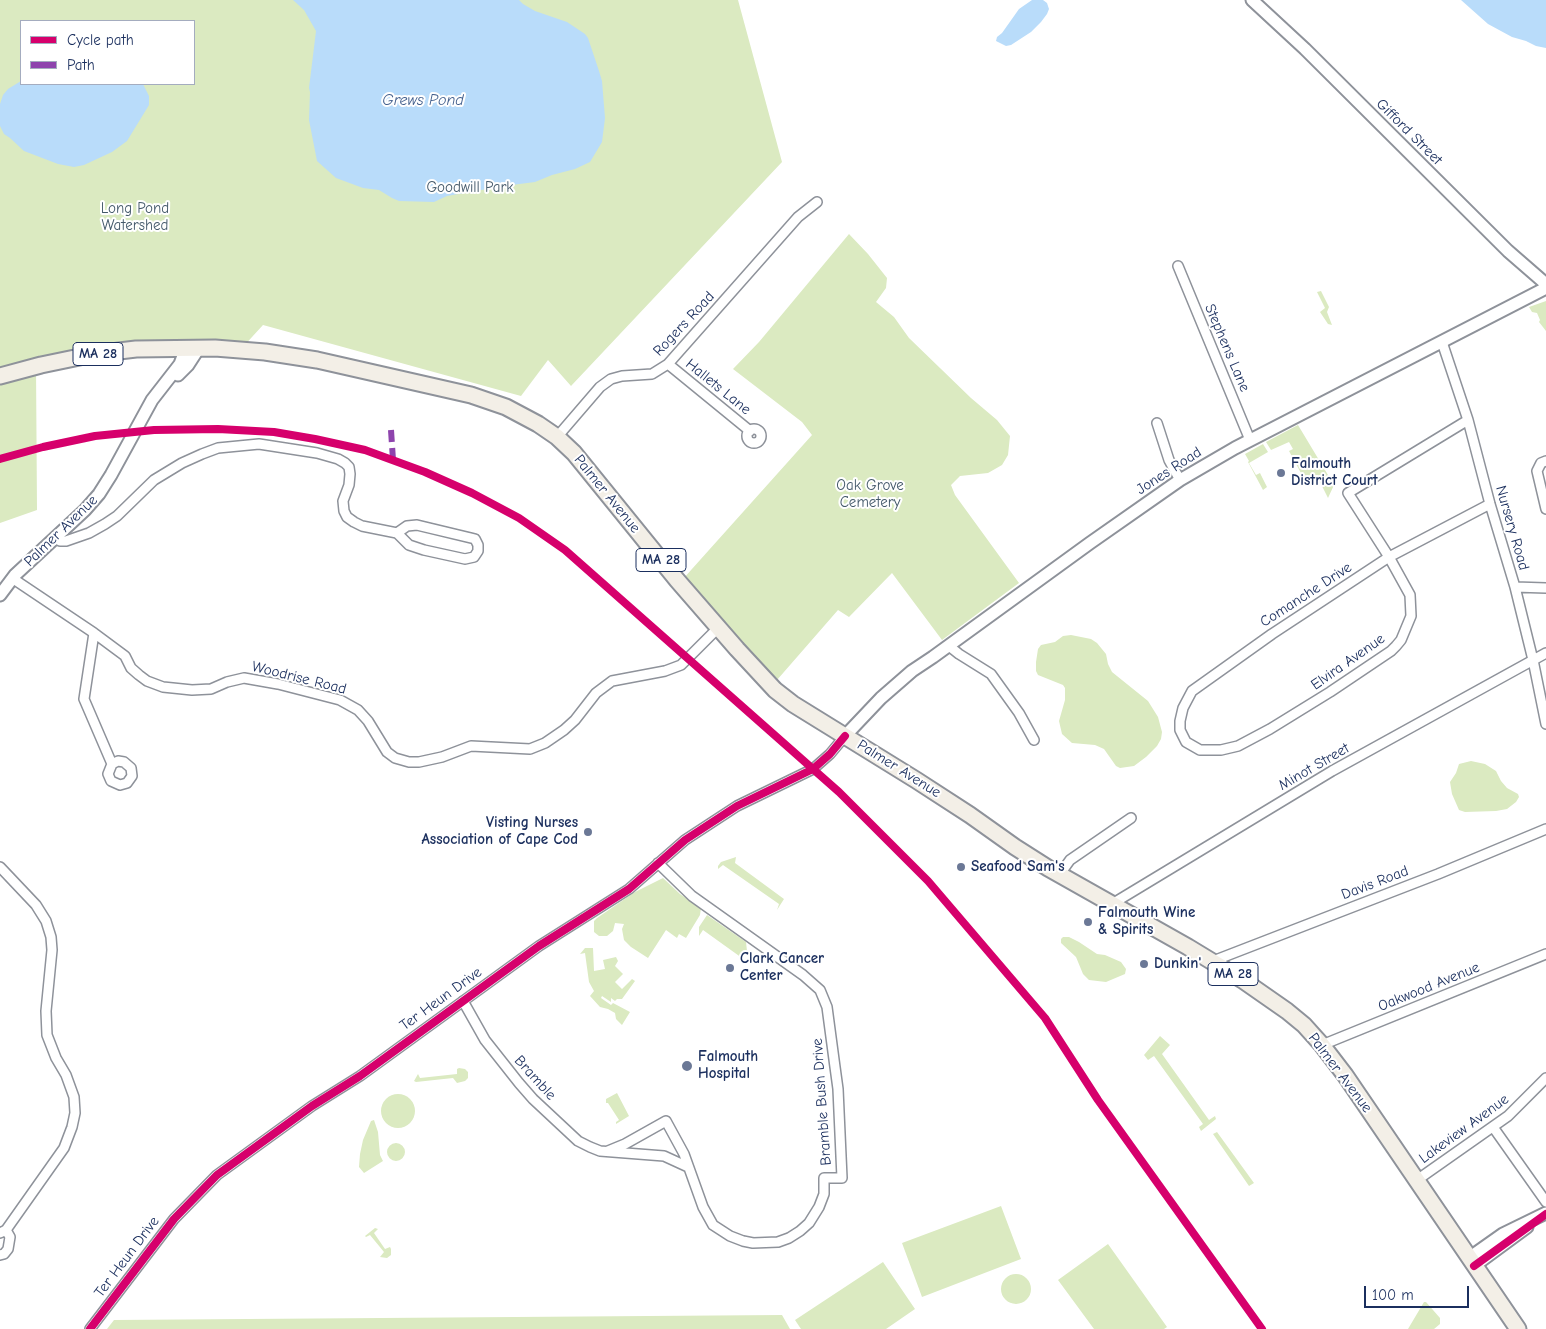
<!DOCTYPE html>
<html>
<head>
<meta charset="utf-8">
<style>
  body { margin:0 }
  #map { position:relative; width:1546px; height:1329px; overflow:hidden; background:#fff; font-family:"Comic Neue",sans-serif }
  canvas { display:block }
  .legend { position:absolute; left:20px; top:20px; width:175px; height:65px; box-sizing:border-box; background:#fff; border:1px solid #a4acbf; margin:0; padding:6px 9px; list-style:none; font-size:15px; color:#1b2f5e }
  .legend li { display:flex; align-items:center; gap:10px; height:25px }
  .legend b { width:25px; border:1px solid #a4acbf }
  .scale { position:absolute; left:1364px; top:1286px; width:105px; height:22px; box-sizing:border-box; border:2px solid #1b2f5e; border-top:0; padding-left:6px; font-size:15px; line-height:18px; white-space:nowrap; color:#1b2f5e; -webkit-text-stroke:4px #fff; paint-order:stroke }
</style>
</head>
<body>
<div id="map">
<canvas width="1546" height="1329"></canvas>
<ul class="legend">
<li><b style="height:6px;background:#d6006c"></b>Cycle path</li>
<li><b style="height:6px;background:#8e44ad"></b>Path</li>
</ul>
<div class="scale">100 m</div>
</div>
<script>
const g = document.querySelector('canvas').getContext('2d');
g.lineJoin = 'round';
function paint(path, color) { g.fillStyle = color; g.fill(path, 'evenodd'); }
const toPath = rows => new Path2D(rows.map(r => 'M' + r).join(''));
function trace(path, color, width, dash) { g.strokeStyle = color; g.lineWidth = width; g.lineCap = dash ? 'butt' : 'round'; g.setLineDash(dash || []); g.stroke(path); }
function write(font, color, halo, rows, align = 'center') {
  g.font = font + ' "Comic Neue",sans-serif'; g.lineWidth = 4; g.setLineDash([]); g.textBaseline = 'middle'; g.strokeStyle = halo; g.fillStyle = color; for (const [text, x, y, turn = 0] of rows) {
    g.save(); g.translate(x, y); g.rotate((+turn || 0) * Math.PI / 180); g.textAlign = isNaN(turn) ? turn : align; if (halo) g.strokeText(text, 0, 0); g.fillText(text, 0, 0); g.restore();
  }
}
paint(toPath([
  [0,0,738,0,782,162,571,386,548,360,521,396,263,325,241,349,181,350,36,366,37,510,0,523],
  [21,21,194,21,194,84,21,84],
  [849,234,868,254,887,278,886,288,876,302,894,317,909,338,971,398,997,420,1010,436,1008,455,1002,465,988,473,960,476,951,485,955,495,1019,583,942,640,892,573,849,617,838,610,777,680,735,637,683,579,812,435,802,422,733,369,759,342],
  [1321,291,1329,307,1327,312,1332,325,1328,324,1320,312,1325,308,1317,292],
  [1546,301,1546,331,1539,322,1540,320,1537,313,1532,312,1529,307],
  [1298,425,1334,485,1328,498,1319,480,1309,484,1304,474,1302,475,1289,451,1293,449,1289,442,1271,450,1266,442],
  [1263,444,1268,452,1249,463,1256,475,1260,473,1267,487,1263,490,1248,462,1249,461,1245,454],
  [1071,635,1091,639,1097,643,1106,654,1108,664,1112,672,1148,701,1158,717,1162,732,1161,739,1157,746,1146,757,1134,766,1120,768,1116,766,1104,749,1095,745,1072,743,1062,734,1059,721,1065,700,1065,688,1063,685,1038,675,1036,671,1036,662,1038,649,1041,645,1055,642,1063,636],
  [1471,761,1485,764,1496,771,1501,781,1507,788,1518,794,1519,797,1516,802,1507,809,1496,811,1465,812,1459,810,1452,794,1450,782,1456,773,1459,764],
  [736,857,735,863,784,899,777,910,779,904,723,865,718,869,718,866,721,862],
  [663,878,680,894,701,908,700,915,686,938,679,934,677,938,666,930,648,958,631,947,624,940,622,929,624,924,615,923,613,931,607,936,599,936,594,932,594,921,597,918,635,892],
  [707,915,746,942,747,951,742,958,703,930,699,936,699,927],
  [1063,937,1069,937,1079,942,1097,954,1105,955,1121,962,1126,969,1125,974,1106,982,1089,980,1083,974,1076,957,1061,943,1061,939],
  [585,948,593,948,594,971,605,969,603,960,616,957,618,961,615,966,623,974,615,982,622,989,632,979,635,981,622,999,617,999,615,1001,611,998,611,1002,602,996,601,998,611,1005,613,1003,630,1012,622,1025,616,1019,615,1013,608,1009,600,1007,590,996,594,991,589,982,585,953,580,954],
  [1160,1036,1170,1045,1162,1054,1209,1120,1215,1116,1216,1119,1201,1131,1199,1127,1203,1124,1154,1056,1148,1060,1144,1055],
  [459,1068,465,1069,468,1072,468,1078,465,1081,457,1083,453,1078,416,1082,414,1081,418,1074,420,1078,457,1074,457,1069],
  [617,1093,629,1116,616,1124,616,1122,619,1120,608,1103,606,1103,606,1099],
  '381 1111a17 17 0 1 1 34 0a17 17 0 1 1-34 0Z',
  [374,1120,378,1132,380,1155,383,1161,364,1173,359,1167,360,1154,363,1140,371,1121],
  [1217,1132,1254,1183,1249,1186,1213,1134],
  '387 1152a9 9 0 1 1 18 0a9 9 0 1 1-18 0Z',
  [1001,1206,1021,1259,922,1297,902,1243],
  [375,1228,378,1229,374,1233,385,1249,390,1247,391,1249,391,1255,387,1258,380,1257,384,1252,370,1235,366,1237,365,1236],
  [1108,1244,1167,1327,1164,1329,1094,1329,1058,1280],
  [883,1262,915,1309,886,1329,801,1329,795,1320],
  '1001 1289a15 15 0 1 1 30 0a15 15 0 1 1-30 0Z',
  [1424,1302,1426,1302,1440,1318,1440,1324,1434,1329,1408,1329],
  [782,1315,790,1329,107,1329,114,1320]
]), '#dbeac1');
paint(toPath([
  [293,0,519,0,523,4,535,11,567,22,585,34,588,38,599,71,602,81,605,118,602,142,590,162,575,169,552,175,535,182,504,186,447,196,434,202,399,201,392,198,379,190,363,188,336,178,317,161,309,120,310,92,309,88,316,31,304,10],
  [1032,0,1043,0,1047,3,1049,9,1047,14,1041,22,1031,32,1011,45,1006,46,996,41,997,37,1002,33,1019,9],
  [1461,0,1546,0,1546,48,1536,46,1526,41,1512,37,1488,24],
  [21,81,21,84,143,84,149,96,149,105,127,141,112,152,84,165,74,167,58,164,24,151,10,138,4,134,0,126,0,104,3,95,8,89]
]), '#b9dcfa');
const street = toPath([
  [1178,266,1250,440],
  [1442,342,1468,420,1490,504,1515,587,1533,660,1546,724],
  [668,364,750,431],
  [1468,420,1348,493,1389,557,1410,595,1411,616,1401,640,1396,646,1391,651,1330,692,1270,729,1238,746,1221,750,1200,750,1186,742,1180,730,1180,721,1183,708,1192,691,1272,634,1389,557,1490,504],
  [1157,423,1169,460,1180,480],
  '747 436a7 7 0 1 1 14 0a7 7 0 1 1-14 0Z',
  [557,437,600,387,611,379,622,376,652,374,668,364,798,217,817,202],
  [1546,461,1541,463,1537,471,1546,509],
  [54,537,60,541,66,541,89,533,105,524,117,516,154,480,182,463,202,454,218,448,259,444,317,453,338,459,345,463,349,467,350,474,349,485,343,501,344,511,347,517,354,522,362,526,397,533,409,545,424,550,465,559,474,557,478,551,478,545,475,539,471,538,417,525,407,526,397,533],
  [12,578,94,633,84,699,112,764,118,761,124,762,131,768,132,776,127,783,120,785,111,781,108,774,112,764],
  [1515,587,1546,588],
  [94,633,125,656,131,668,139,675,147,681,163,687,192,690,211,689,227,682,244,678,278,684,340,700,358,710,368,721,387,752,395,758,409,762,419,762,442,757,471,746,530,749,545,743,564,730,575,720,596,693,612,681,665,671,681,665,718,628],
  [949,646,959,654,991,674,1019,713,1034,740],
  [0,867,36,905,46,921,51,937,52,950,46,1011,47,1035,56,1058,66,1075,74,1097,75,1113,72,1127,64,1148,6,1230],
  [1060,874,1070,860,1131,818],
  [1112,904,1332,771,1546,653],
  [1213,961,1438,874,1546,829],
  [463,1001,485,1040,519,1083,533,1099,578,1141,590,1147,600,1151,664,1156,688,1167],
  [1322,1045,1546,954],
  [1493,1127,1546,1202],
  [608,1151,625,1144,666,1121,684,1154,703,1207,713,1225,730,1236,743,1241,753,1243,778,1242,789,1238,800,1231,809,1223,819,1207,824,1194,824,1178,842,1178,838,1089,835,1067,827,1007,820,990,803,975,692,896,658,863],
  [1417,1180,1508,1116,1546,1078],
  [0,1233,6,1230,10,1237,8,1249,4,1254,0,1255],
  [90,1329,174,1219,217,1175,312,1106,360,1076,539,946,629,889,685,840,737,806,813,769,830,754,845,736]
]);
const secondary = toPath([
  [1252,0,1305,49,1508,251,1546,284],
  [178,375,188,365,199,348],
  [0,595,15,575,85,510,99,494,111,475,152,400,180,364,186,348],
  [845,736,881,698,912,671,933,657,1090,543,1180,480,1235,448,1546,288],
  [1469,1258,1503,1234,1546,1213],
  [1474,1266,1527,1227]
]);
const highway = toPath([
  [0,376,41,365,94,354,136,349,215,348,265,352,317,360,471,395,506,407,538,424,557,437,574,453,677,580,737,649,775,690,793,704,916,780,970,815,1015,847,1048,868,1188,947,1244,981,1287,1011,1304,1025,1322,1045,1345,1075,1518,1329]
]);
trace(street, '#8e929a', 12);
trace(secondary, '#8e929a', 15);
trace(highway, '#8e929a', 19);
trace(street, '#fff', 9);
trace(secondary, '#fff', 11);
trace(highway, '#f3efe7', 15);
trace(toPath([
  [391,430,393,460]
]), '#8e44ad', 6, [12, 6]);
trace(toPath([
  [0,459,43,447,95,436,154,430,218,429,274,432,315,439,365,450,425,472,472,493,519,518,565,550,839,792,928,881,1045,1018,1098,1100,1262,1329],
  [1474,1266,1546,1214],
  [90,1329,174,1219,217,1175,312,1106,360,1076,539,946,629,889,685,840,737,806,813,769,830,754,845,736]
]), '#d6006c', 8);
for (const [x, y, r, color] of [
  [1281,473,5,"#6b7896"],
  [588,832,5,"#6b7896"],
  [961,867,5,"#6b7896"],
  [1088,922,5,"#6b7896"],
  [1144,964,5,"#6b7896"],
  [730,968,5,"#6b7896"],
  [687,1066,6,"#6b7896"]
]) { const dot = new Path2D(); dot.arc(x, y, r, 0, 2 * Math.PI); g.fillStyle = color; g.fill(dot); trace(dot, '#fff', 2); }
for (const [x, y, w] of [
  [98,354,50],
  [661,560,50],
  [1233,974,50]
]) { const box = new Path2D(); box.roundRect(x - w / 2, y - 11.5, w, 23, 4); g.fillStyle = '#fff'; g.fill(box); trace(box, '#1b2f5e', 1); }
write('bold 14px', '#1b2f5e', null, [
  ["MA 28",98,354],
  ["MA 28",661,560],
  ["MA 28",1233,974]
]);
write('15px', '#1b2f5e', '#fff', [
  ["Gifford Street",1409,132,45],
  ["Rogers Road",684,324,-47],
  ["Stephens Lane",1227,348,67],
  ["Hallets Lane",718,387,39],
  ["Jones Road",1169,471,-33],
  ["Palmer Avenue",607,494,51],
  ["Nursery Road",1512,528,74],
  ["Palmer Avenue",61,531,-44],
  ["Comanche Drive",1306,595,-33],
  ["Elvira Avenue",1348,662,-35],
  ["Woodrise Road",299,678,14],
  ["Minot Street",1314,767,-30],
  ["Palmer Avenue",899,769,32],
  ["Davis Road",1375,883,-21],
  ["Oakwood Avenue",1429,987,-22],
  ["Ter Heun Drive",441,999,-36],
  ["Palmer Avenue",1340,1073,53],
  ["Bramble",535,1078,48],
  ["Bramble Bush Drive",822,1102,-94],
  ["Lakeview Avenue",1464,1129,-36],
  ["Ter Heun Drive",127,1257,-53]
]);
write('15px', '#44596a', '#fff', [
  ["Goodwill Park",470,188],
  ["Long Pond",135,209],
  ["Watershed",135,226],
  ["Oak Grove",870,486],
  ["Cemetery",870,503]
]);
write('bold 15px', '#1b2f5e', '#fff', [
  ["Falmouth",1291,464],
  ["District Court",1291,481],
  ["Visting Nurses",578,823,"right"],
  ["Association of Cape Cod",578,840,"right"],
  ["Seafood Sam's",971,867],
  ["Falmouth Wine",1098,913],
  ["& Spirits",1098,930],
  ["Clark Cancer",740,959],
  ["Center",740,976],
  ["Dunkin'",1154,964],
  ["Falmouth",698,1057],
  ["Hospital",698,1074]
], 'left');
write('italic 16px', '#415e8c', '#fff', [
  ["Grews Pond",423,100]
]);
</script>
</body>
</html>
